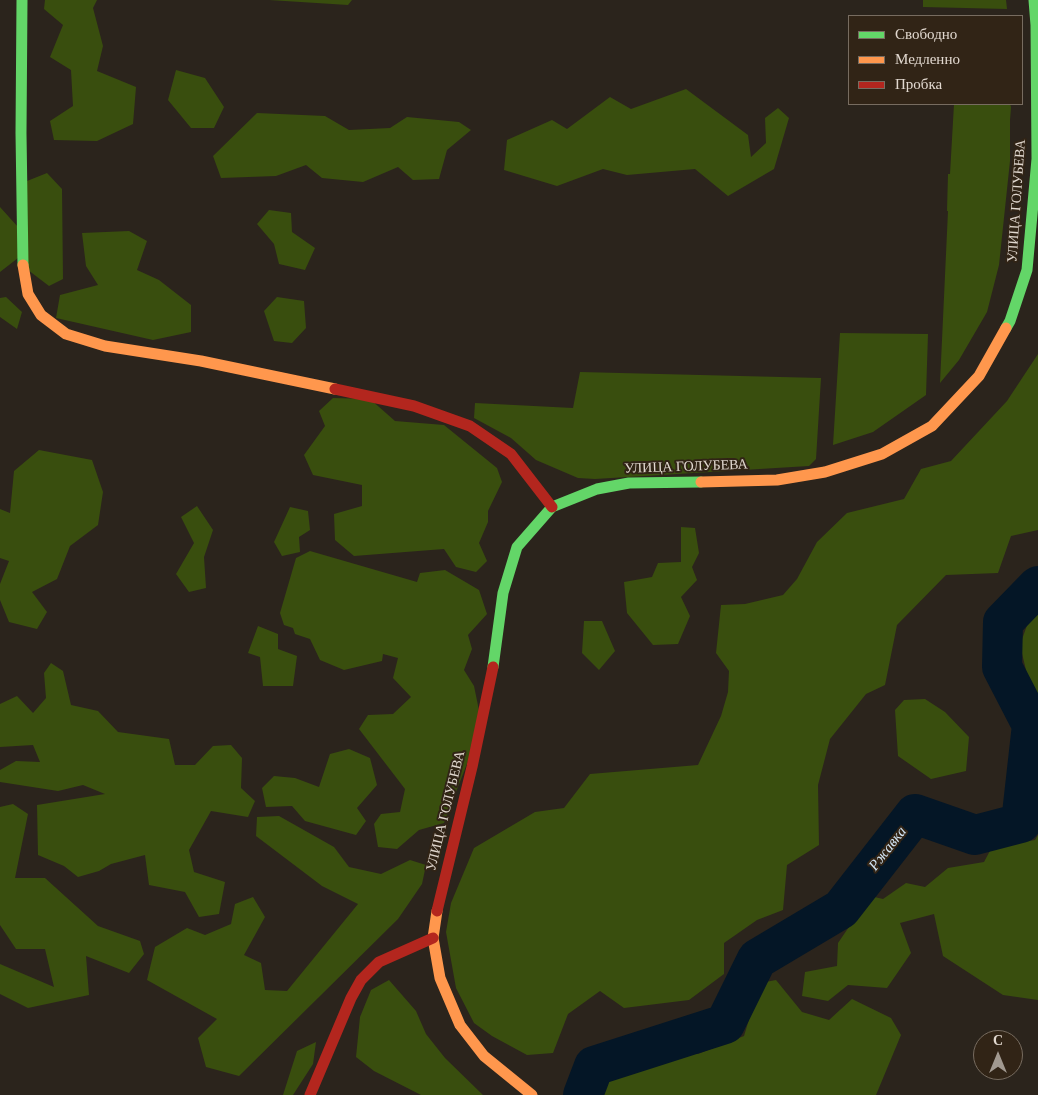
<!DOCTYPE html>
<html>
<head>
<meta charset="utf-8">
<style>
  body { margin:0 }
  #map { position:relative; width:1038px; height:1095px; overflow:hidden; background:#2b241c; font-family:Georgia,serif }
  canvas { display:block }
  .legend { position:absolute; left:848px; top:15px; width:175px; height:90px; box-sizing:border-box; background:#312416; border:1px solid #776c60; margin:0; padding:6px 9px; list-style:none; font-size:15px; color:#e1d8cf }
  .legend li { display:flex; align-items:center; gap:10px; height:25px }
  .legend b { width:25px; border:1px solid #776c60 }
  .north { position:absolute; left:973px; top:1030px; width:50px; height:50px; box-sizing:border-box; background:#312416; border:1px solid #776c60; border-radius:50%; rotate:0deg; font-size:14px; font-weight:700; line-height:20px; text-align:center; color:#e1d8cf }
  .north::after { content:''; display:block; margin:auto; width:18px; height:22px; background:#a19990; clip-path:polygon(50% 0,100% 100%,50% 72%,0 100%) }
</style>
</head>
<body>
<div id="map">
<canvas width="1038" height="1095"></canvas>
<ul class="legend">
<li><b style="height:6px;background:#63d668"></b>Свободно</li>
<li><b style="height:6px;background:#ff974d"></b>Медленно</li>
<li><b style="height:6px;background:#b3261e"></b>Пробка</li>
</ul>
<div class="north">С</div>
</div>
<script>
const g = document.querySelector('canvas').getContext('2d');
g.lineJoin = 'round';
function paint(path, color) { g.fillStyle = color; g.fill(path, 'evenodd'); }
const toPath = rows => new Path2D(rows.map(r => 'M' + r).join(''));
function trace(path, color, width, dash) { g.strokeStyle = color; g.lineWidth = width; g.lineCap = dash ? 'butt' : 'round'; g.setLineDash(dash || []); g.stroke(path); }
function write(font, color, halo, rows, align = 'center') {
  g.font = font + ' Georgia,serif'; g.lineWidth = 4; g.setLineDash([]); g.textBaseline = 'middle'; g.strokeStyle = halo; g.fillStyle = color; for (const [text, x, y, turn = 0] of rows) {
    g.save(); g.translate(x, y); g.rotate((+turn || 0) * Math.PI / 180); g.textAlign = isNaN(turn) ? turn : align; if (halo) g.strokeText(text, 0, 0); g.fillText(text, 0, 0); g.restore();
  }
}
paint(toPath([
  [45,0,97,0,93,8,103,46,97,71,136,87,133,124,97,141,54,140,50,121,73,106,71,70,50,57,63,25,44,9],
  [269,0,352,0,348,5],
  [923,0,1006,0,1007,9,923,7],
  [176,70,205,78,224,107,214,128,191,128,168,100],
  [686,89,748,135,751,157,766,143,765,118,778,108,789,118,774,169,728,196,695,169,627,175,603,169,557,186,504,170,507,140,552,120,567,129,610,97,631,109],
  [954,104,1010,104,1011,107,1010,120,1010,161,999,265,987,312,959,360,940,383,948,211,947,211,948,174,950,174],
  [257,113,325,116,349,130,390,128,407,117,459,122,471,130,447,150,439,179,413,180,398,167,363,182,322,178,306,165,276,176,221,178,213,156],
  [47,173,62,189,63,279,49,286,28,270,27,181],
  [0,207,18,227,18,258,0,272],
  [269,210,291,213,292,232,315,248,305,270,279,264,274,244,257,224],
  [129,231,147,241,137,270,159,280,191,305,191,332,153,340,56,318,60,295,98,285,86,266,82,233],
  [6,297,22,312,17,329,0,317,0,298],
  [277,297,304,301,306,328,292,343,274,341,264,311],
  [840,333,928,334,926,395,873,432,833,445],
  [1038,354,1038,530,1011,536,998,573,946,575,897,625,885,685,866,694,830,739,818,785,819,845,787,865,783,910,757,920,724,943,724,974,689,1000,624,1008,600,991,568,1014,553,1053,527,1055,492,1036,474,1023,456,988,446,932,451,903,474,848,535,812,564,808,590,774,698,765,721,716,728,692,729,671,716,653,721,605,745,604,783,595,797,579,817,542,847,513,904,499,921,469,951,461,1007,401],
  [580,372,821,378,816,459,809,466,595,479,578,478,536,460,511,438,474,418,475,403,573,408],
  [333,398,370,399,395,421,444,425,497,468,502,482,488,511,488,522,479,543,487,561,476,572,456,567,444,549,354,556,335,540,334,514,362,506,362,485,313,475,304,455,325,426,319,411],
  [39,450,92,460,103,492,98,525,70,546,57,579,32,592,47,612,37,629,9,622,0,600,0,584,9,561,0,558,0,509,10,513,14,471],
  [197,506,213,530,204,557,206,588,189,592,176,574,194,543,181,517],
  [290,507,308,511,310,530,299,537,300,552,282,556,274,542],
  [681,527,695,528,699,553,692,567,697,580,681,597,690,616,678,644,653,645,627,613,624,582,652,577,658,563,681,562],
  [310,551,417,582,420,573,445,570,479,590,487,614,468,635,472,649,464,670,474,686,482,725,444,823,419,830,397,849,378,847,374,824,381,814,400,812,405,789,359,729,368,715,393,714,411,697,393,678,398,658,383,654,382,661,344,670,320,660,310,639,295,634,293,628,284,625,280,613,296,558],
  [1038,601,1038,697,1031,691,1020,645,1035,603],
  [584,621,602,621,615,651,599,670,582,653],
  [258,626,278,634,278,649,297,656,293,686,263,686,260,657,248,653],
  [51,663,63,671,71,705,98,711,118,732,169,739,175,765,195,765,213,746,231,745,242,758,241,788,255,801,248,817,211,811,189,850,194,872,225,882,219,914,199,917,185,892,149,885,145,855,111,864,99,871,78,877,64,866,38,855,37,805,105,794,83,785,58,791,0,782,0,770,16,761,40,762,33,745,0,747,0,704,17,696,33,713,46,698,44,673],
  [925,699,945,712,969,737,966,771,931,779,898,756,895,710,904,700],
  [349,749,370,758,377,785,357,808,366,821,356,835,305,821,292,806,266,807,262,788,274,776,295,778,319,787,330,754],
  [13,804,28,814,15,878,45,878,98,926,140,941,144,954,129,973,86,956,89,995,28,1008,0,994,0,964,54,987,45,949,16,949,0,925,0,807],
  [279,816,334,847,349,867,381,874,410,860,426,865,422,884,398,919,239,1076,206,1067,198,1038,217,1019,147,980,155,947,187,928,205,935,231,924,235,904,253,897,265,917,244,955,261,963,265,990,287,991,358,904,322,886,256,836,257,817],
  [1038,835,1038,1000,1003,995,943,956,934,914,900,923,911,953,887,988,848,985,828,1001,802,996,805,972,837,966,838,943,870,896,883,899,906,883,925,887,948,868,984,862,992,847,1035,840],
  [389,980,416,1011,426,1034,445,1058,483,1095,421,1095,374,1071,356,1057,360,1017,371,990],
  [776,980,802,1012,829,1020,852,999,891,1018,901,1035,876,1095,583,1095,580,1089,587,1069,617,1073,619,1050,630,1036,661,1036,674,1050,698,1054,744,1036,760,983],
  [316,1042,313,1064,293,1095,283,1095,297,1051]
]), '#394e0e');
trace(toPath([
  [583,1095,594,1066,725,1024,757,959,841,909,915,814,975,835,1021,823,1032,725,1002,667,1003,622,1038,586]
]), '#041626', 40);
trace(toPath([
  [22,0,21,133,23,265],
  [1006,328,1010,321,1027,270,1037,159,1036,25,1034,0],
  [493,667,503,593,517,547,552,507,597,489,629,483,701,482]
]), '#63d668', 11);
trace(toPath([
  [23,265,28,294,41,315,66,334,105,346,201,361,335,389],
  [701,482,777,480,825,472,882,454,932,426,979,376,1006,328],
  [437,911,433,938,440,978,460,1025,484,1056,532,1095]
]), '#ff974d', 11);
trace(toPath([
  [335,389,414,406,470,426,511,454,552,507],
  [437,911,472,767,493,667],
  [310,1095,351,998,361,980,379,962,433,938]
]), '#b3261e', 11);
write('14px', '#e1d8cf', '#312416', [
  ["УЛИЦА ГОЛУБЕВА",1017,201,-86],
  ["УЛИЦА ГОЛУБЕВА",686,467,-2],
  ["УЛИЦА ГОЛУБЕВА",446,811,-76]
]);
write('italic 15px', '#d4e7f7', '#312416', [
  ["Ржавка",888,849,-52]
]);
</script>
</body>
</html>
